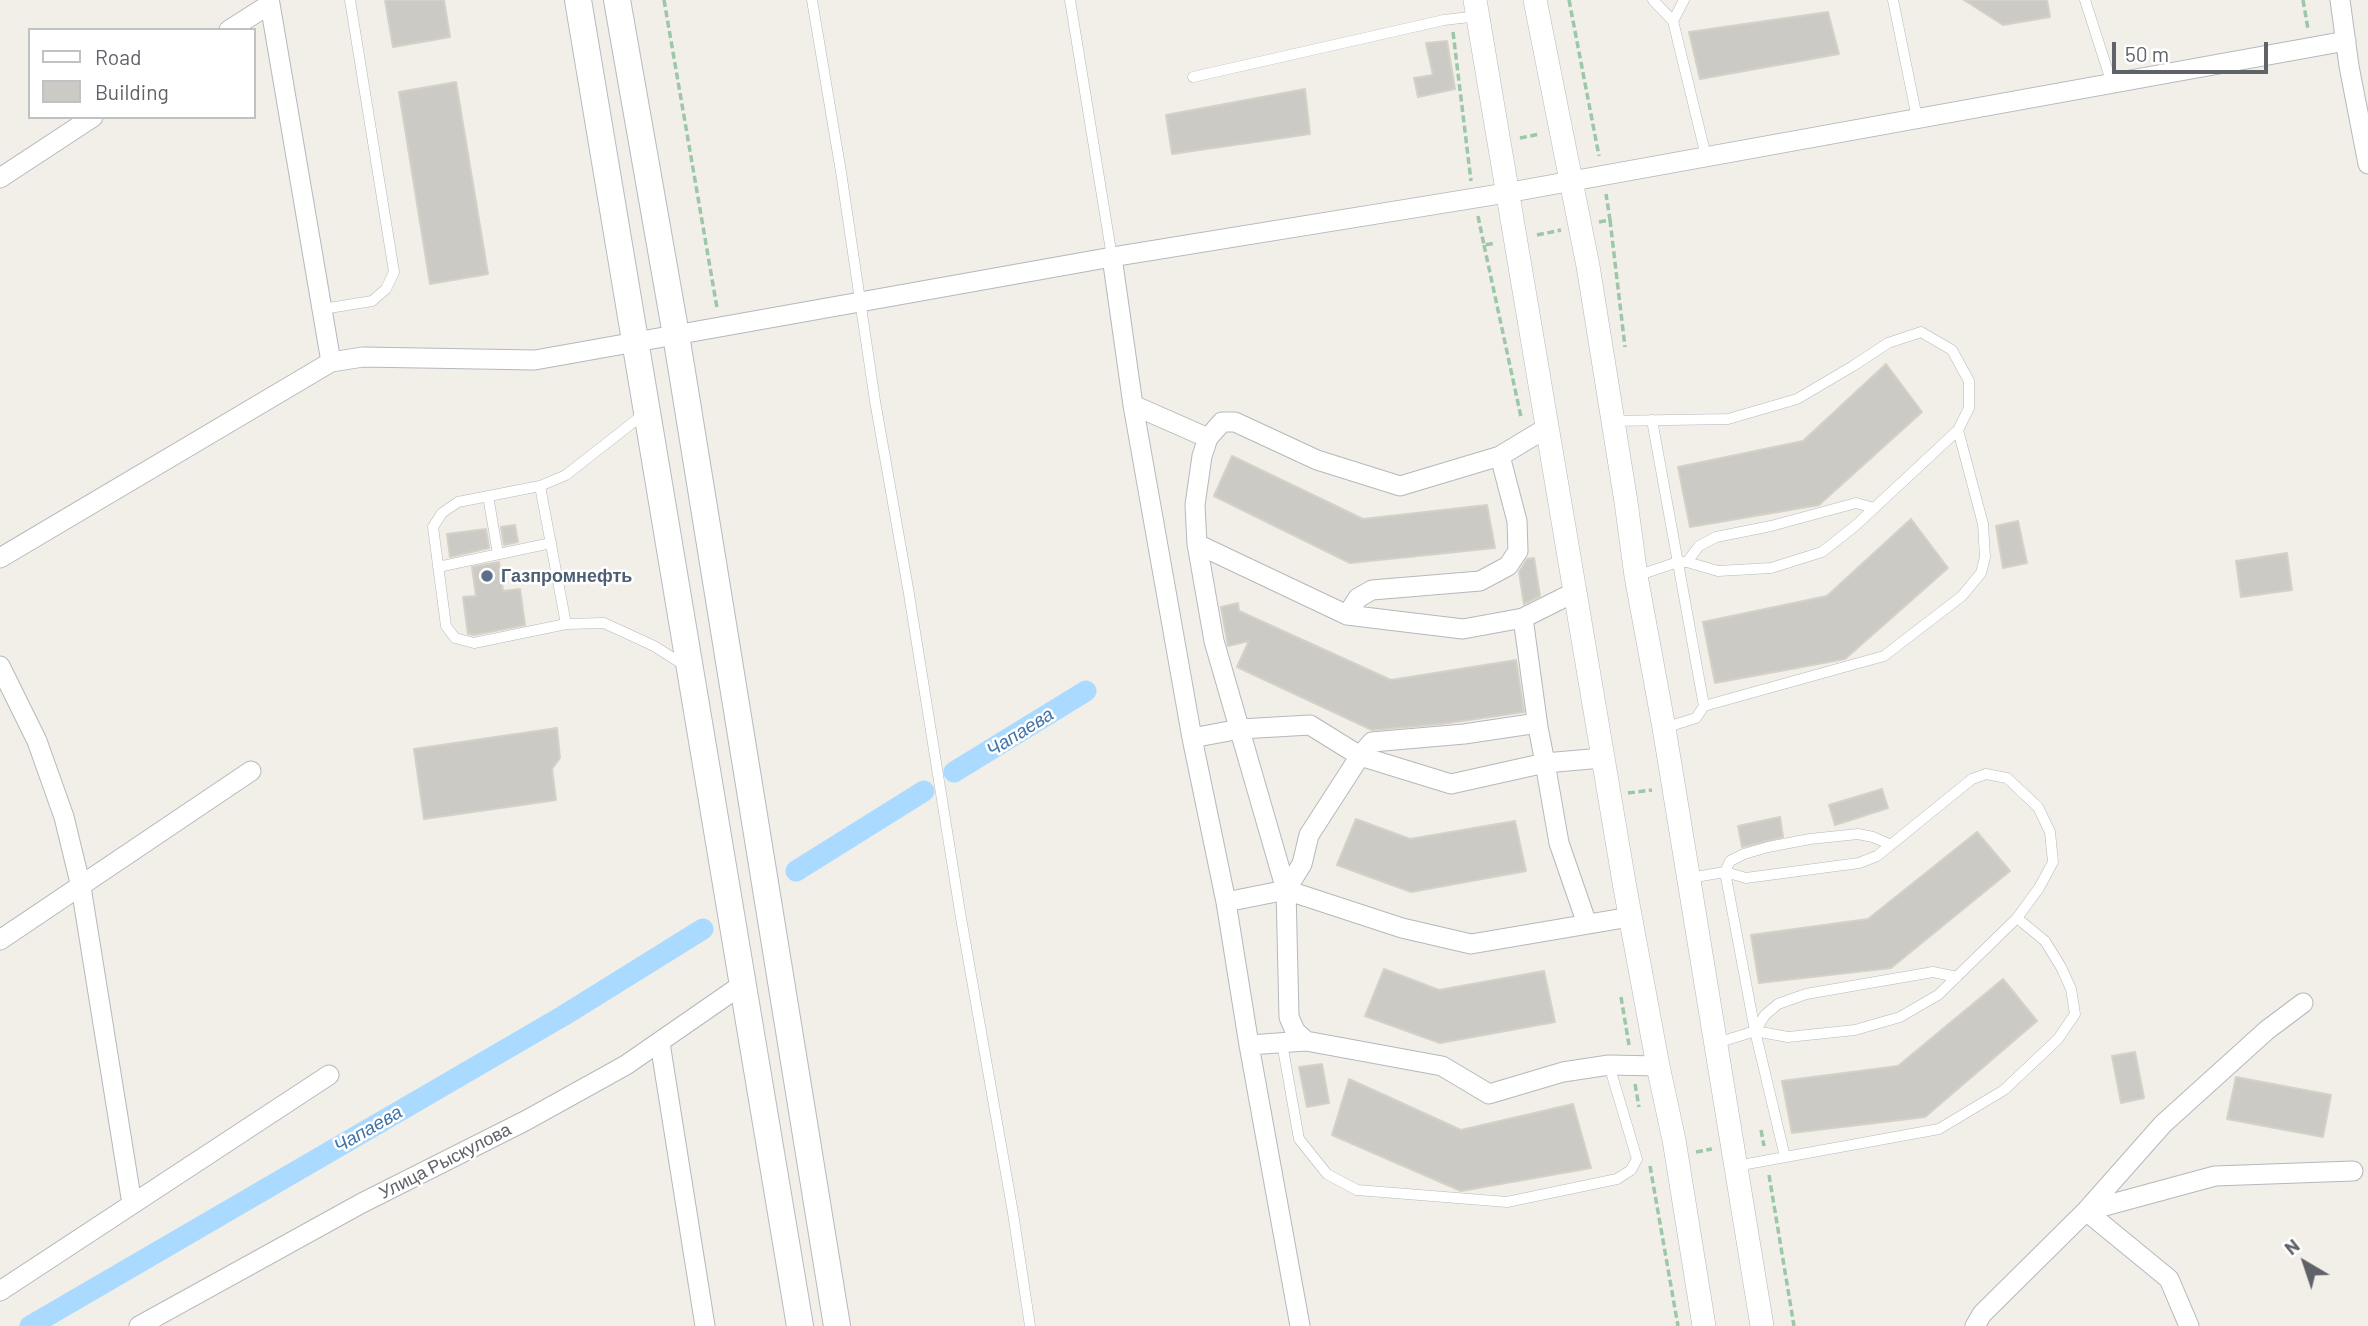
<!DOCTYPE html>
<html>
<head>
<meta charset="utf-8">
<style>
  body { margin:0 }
  #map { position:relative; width:2368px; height:1326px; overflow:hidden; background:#f1efe8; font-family:Barlow,sans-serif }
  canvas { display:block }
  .legend { position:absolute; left:28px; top:28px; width:228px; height:91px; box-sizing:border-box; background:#fff; border:2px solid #bfc1c3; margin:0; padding:9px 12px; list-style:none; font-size:21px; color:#5f6368 }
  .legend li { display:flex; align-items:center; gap:14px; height:35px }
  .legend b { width:35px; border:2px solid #bfc1c3 }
  .north { position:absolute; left:2270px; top:1228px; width:70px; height:70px; -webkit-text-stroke:5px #fff; paint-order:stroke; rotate:321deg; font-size:19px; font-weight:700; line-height:28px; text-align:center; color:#5f6368 }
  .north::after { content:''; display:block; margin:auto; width:24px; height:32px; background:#5f6368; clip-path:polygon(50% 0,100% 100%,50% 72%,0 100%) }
  .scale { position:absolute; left:2112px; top:42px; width:156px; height:32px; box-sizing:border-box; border:4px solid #5f6368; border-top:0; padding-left:9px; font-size:21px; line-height:24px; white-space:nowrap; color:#5f6368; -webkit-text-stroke:5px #fff; paint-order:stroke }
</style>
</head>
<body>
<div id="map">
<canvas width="2368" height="1326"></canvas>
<ul class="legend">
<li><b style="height:9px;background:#fff"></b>Road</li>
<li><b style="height:19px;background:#cccac5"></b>Building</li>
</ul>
<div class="north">N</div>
<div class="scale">50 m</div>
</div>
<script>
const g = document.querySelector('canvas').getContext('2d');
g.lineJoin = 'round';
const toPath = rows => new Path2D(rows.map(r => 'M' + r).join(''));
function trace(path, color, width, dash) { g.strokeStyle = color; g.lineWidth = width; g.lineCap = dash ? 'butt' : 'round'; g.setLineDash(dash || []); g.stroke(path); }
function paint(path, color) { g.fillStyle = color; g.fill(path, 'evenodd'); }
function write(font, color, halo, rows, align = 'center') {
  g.font = font + ' Barlow,sans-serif'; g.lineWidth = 5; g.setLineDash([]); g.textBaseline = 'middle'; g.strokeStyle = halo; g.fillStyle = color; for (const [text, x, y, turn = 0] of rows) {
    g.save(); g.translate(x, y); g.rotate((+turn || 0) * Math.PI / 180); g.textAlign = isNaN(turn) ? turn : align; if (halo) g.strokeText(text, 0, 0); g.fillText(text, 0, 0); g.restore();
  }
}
trace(toPath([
  [954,772,1086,691],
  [796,871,924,791],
  [30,1326,563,1016,703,929]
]), '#aadaff', 21);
const building = toPath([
  [385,0,444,0,450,37,393,47,385,0],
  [1964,0,2047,0,2050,17,2003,25,1964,0],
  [1828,12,1839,54,1700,79,1689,32,1828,12],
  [1447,41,1455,89,1418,97,1414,78,1433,75,1426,43,1447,41],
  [456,82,488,274,430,284,399,92,456,82],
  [1305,89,1310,134,1172,154,1166,115,1305,89],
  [1886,364,1922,412,1819,505,1690,527,1678,467,1803,441,1886,364],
  [1232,456,1363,519,1487,505,1495,548,1350,563,1214,496,1232,456],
  [1911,519,1948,568,1845,659,1715,683,1703,622,1827,596,1911,519],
  [2018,521,2027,563,2003,568,1996,526,2018,521],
  [515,525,518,542,504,545,501,527,515,525],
  [486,529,489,548,450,557,447,534,486,529],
  [2287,553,2292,590,2241,597,2236,561,2287,553],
  [1534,558,1540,596,1524,604,1519,572,1527,559,1534,558],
  [499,562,503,591,520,589,525,625,474,635,468,634,463,597,476,596,472,567,499,562],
  [1238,603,1239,611,1391,680,1516,660,1524,712,1441,724,1372,730,1237,667,1249,641,1228,646,1221,607,1238,603],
  [557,728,560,758,552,769,556,800,424,819,414,749,557,728],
  [1882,789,1888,808,1835,825,1829,805,1882,789],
  [1780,817,1783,837,1742,847,1738,826,1780,817],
  [1356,819,1410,839,1515,821,1526,871,1411,892,1337,865,1356,819],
  [1977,832,2010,871,1891,968,1759,983,1751,935,1868,919,1977,832],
  [1384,969,1439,990,1544,971,1555,1022,1440,1043,1365,1016,1384,969],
  [2003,979,2037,1021,1925,1117,1792,1133,1782,1081,1898,1066,2003,979],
  [2135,1052,2144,1098,2121,1103,2112,1056,2135,1052],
  [1322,1064,1329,1103,1307,1107,1299,1067,1322,1064],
  [2236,1077,2331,1095,2323,1137,2227,1119,2236,1077],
  [1349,1079,1461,1130,1573,1104,1591,1168,1461,1191,1332,1135,1349,1079]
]);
paint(building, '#cccac5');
trace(building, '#d6d1c6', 2);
const service = toPath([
  [812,0,841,172,875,401,908,588,961,918,1013,1213,1030,1326],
  [1070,0,1112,257],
  [1653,0,1673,21],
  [1684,0,1673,21,1706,156],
  [1893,0,1917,118],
  [2085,0,2112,84],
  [1193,77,1444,20,1478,16],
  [323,309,372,301,386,289,394,272,350,0],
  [645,413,566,475,540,486,458,502,442,513,433,527,446,626,455,638,474,643,566,624,604,623,654,646,684,665],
  [1652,420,1704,706],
  [1613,421,1728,419,1797,399,1853,366,1888,343,1921,332,1952,350,1969,381,1969,408,1958,430,1855,526,1822,552,1771,568,1718,571,1687,562,1678,562,1636,576],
  [540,486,566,624],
  [488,496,498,554],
  [1687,562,1699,546,1716,537,1771,526,1856,503,1874,508],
  [438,567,551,543],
  [1664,728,1696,718,1704,706,1884,656,1962,596,1981,573,1985,557,1983,524,1958,430],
  [1689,878,1725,872,1746,878,1859,863,1877,856,1972,779,1986,774,2007,778,2038,807,2050,832,2053,862,2039,888,2017,918,1938,995,1900,1017,1855,1030,1788,1037,1755,1031,1717,1043],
  [1755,1031,1765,1015,1778,1004,1806,994,1933,972,1957,977],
  [1282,1043,1299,1139,1327,1174,1357,1190,1507,1202,1617,1179,1631,1170,1637,1159,1609,1065],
  [1785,1157,1755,1031,1725,872,1730,861,1744,854,1768,847,1810,839,1858,834,1873,837,1891,845],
  [1736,1166,1939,1129,2004,1090,2058,1039,2075,1014,2071,989,2061,967,2045,941,2017,918]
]);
const minor = toPath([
  [2340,0,2349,66,2368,164],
  [270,4,331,362],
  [229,30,270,4,269,0],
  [0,178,93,117],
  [1112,257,1133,405,1192,738,1226,902,1249,1045,1300,1326],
  [1133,405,1208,438],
  [1197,544,1347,615,1463,629,1523,618,1575,592],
  [0,558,331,362,363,357,535,360,1112,257,1506,193,2346,41],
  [1347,615,1358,598,1372,590,1480,581,1508,566,1518,551,1517,521,1500,456],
  [1523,618,1538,727],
  [0,666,37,741,64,817,81,887,132,1204],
  [1192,738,1240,729,1310,725,1360,756,1451,784,1545,763,1538,727,1531,724,1464,734,1372,742,1360,756,1309,835,1302,864,1286,890],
  [1226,902,1286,890,1402,928,1471,944,1630,917],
  [1587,924,1559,843,1545,763,1602,758],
  [0,940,251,771],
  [1306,1041,1295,1031,1289,1017,1286,890,1214,641,1197,544,1195,505,1202,456,1208,438,1222,422,1235,422,1317,460,1400,486,1500,456,1548,427],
  [660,1043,705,1326],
  [1249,1045,1306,1041,1442,1066,1489,1094,1563,1072,1609,1065,1658,1066],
  [0,1291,329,1075],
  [139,1326,362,1203,525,1121,626,1065,743,984],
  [1975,1326,1982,1314,2086,1211,2163,1124,2267,1030,2303,1003],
  [2189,1326,2169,1279,2086,1211,2215,1176,2353,1171]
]);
const tertiary = toPath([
  [1475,0,1625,888,1658,1066,1674,1140,1704,1326],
  [1535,0,1588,266,1626,502,1636,576,1664,728,1762,1326]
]);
const secondary = toPath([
  [578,0,800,1326],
  [617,0,676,335,837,1326]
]);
trace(service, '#b5b8bc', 11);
trace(minor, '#b5b8bc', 21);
trace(tertiary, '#b5b8bc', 24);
trace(secondary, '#b6babf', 28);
trace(toPath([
  [664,0,717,308],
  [1569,0,1599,156],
  [2303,0,2308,29],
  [1453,32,1471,181],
  [1520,138,1540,134],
  [1478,216,1484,245,1495,243],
  [1610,220,1625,347],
  [1599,222,1610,220,1606,194],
  [1537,235,1561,230],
  [1484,245,1521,417],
  [1628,793,1652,790],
  [1621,997,1629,1045],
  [1635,1084,1639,1107],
  [1761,1130,1764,1146],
  [1696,1152,1712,1149],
  [1650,1166,1678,1326],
  [1769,1175,1794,1326]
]), '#9cc7a9', 3.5, [7, 3.5]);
trace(service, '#fff', 10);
trace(minor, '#fff', 19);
trace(tertiary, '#fff', 23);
trace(secondary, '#fff', 26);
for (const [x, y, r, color] of [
  [487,576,7,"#5c6f8a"]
]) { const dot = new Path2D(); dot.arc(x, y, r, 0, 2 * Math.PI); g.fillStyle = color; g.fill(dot); trace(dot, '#fff', 2.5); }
write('bold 18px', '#4e5e75', '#fff', [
  ["Газпромнефть",501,576]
], 'left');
write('18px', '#5f6368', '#fff', [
  ["Улица Рыскулова",445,1161,-27]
]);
write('italic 19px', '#4174aa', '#fff', [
  ["Чапаева",1020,732,-32],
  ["Чапаева",368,1129,-30]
]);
</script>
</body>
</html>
